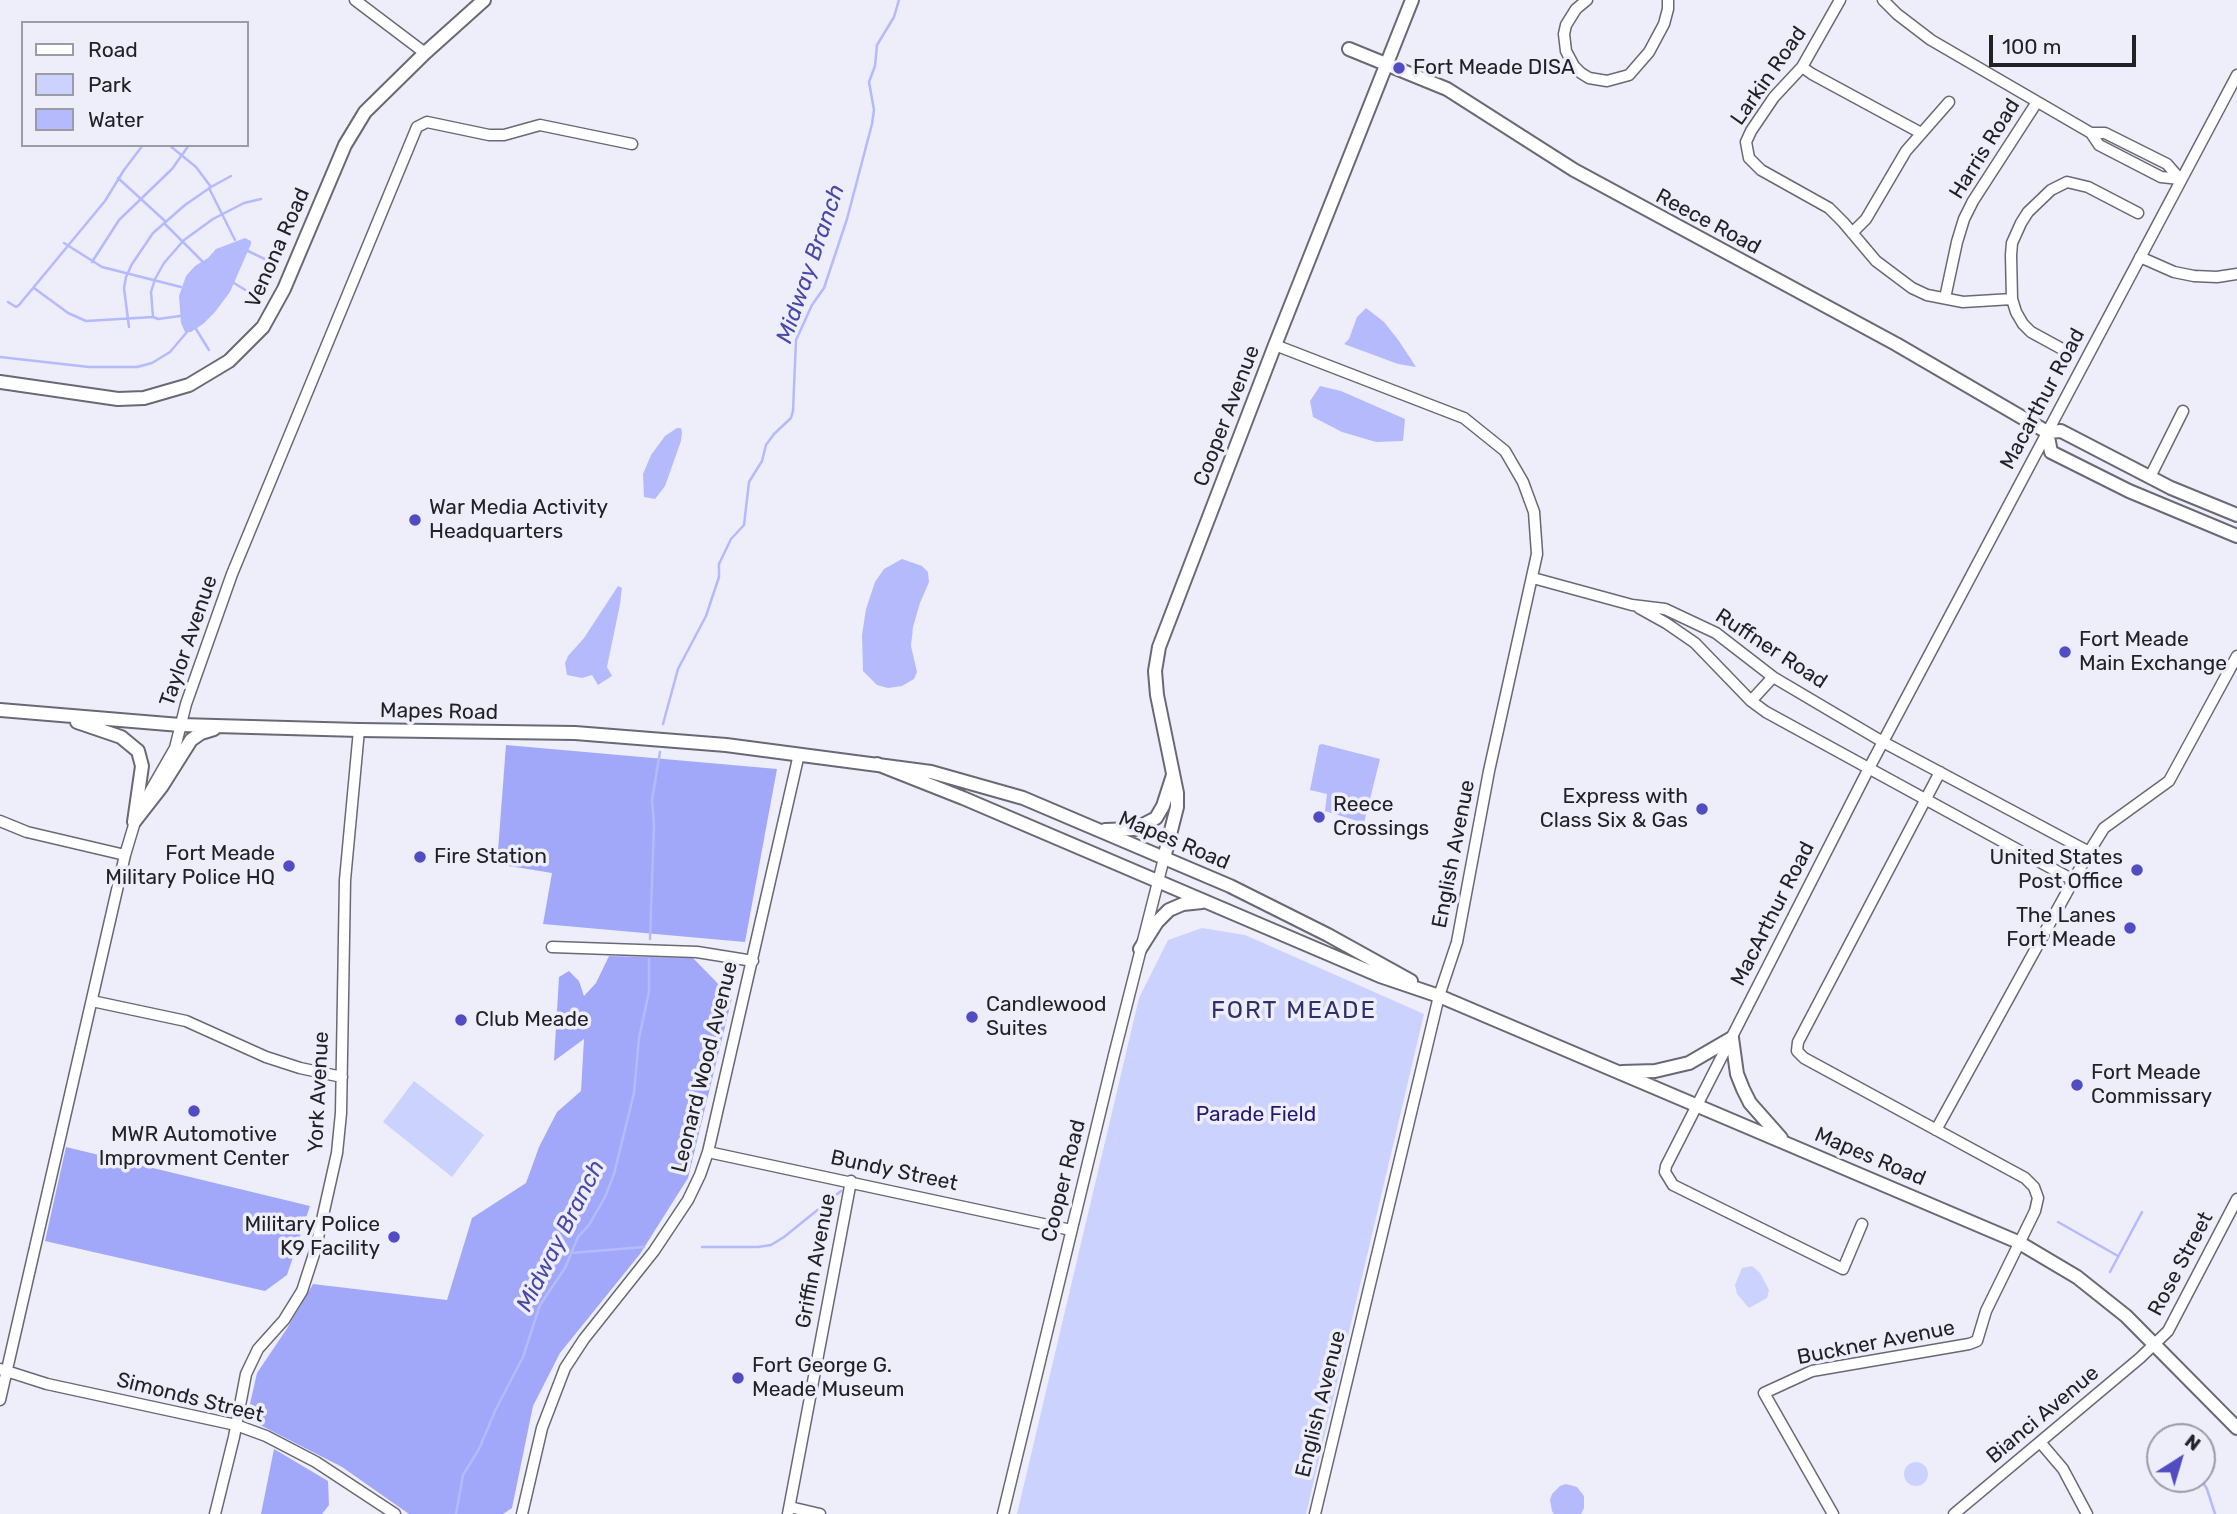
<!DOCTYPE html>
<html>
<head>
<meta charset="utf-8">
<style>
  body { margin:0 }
  #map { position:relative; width:2237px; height:1514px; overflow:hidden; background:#edeefa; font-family:Rubik,sans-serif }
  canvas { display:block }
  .legend { position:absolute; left:21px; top:21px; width:228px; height:126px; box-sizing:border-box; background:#edeefa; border:2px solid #9c9ca5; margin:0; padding:9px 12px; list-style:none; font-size:21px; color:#222226 }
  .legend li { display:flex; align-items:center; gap:14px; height:35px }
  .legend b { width:35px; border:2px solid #9c9ca5 }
  .north { position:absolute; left:2146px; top:1423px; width:70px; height:70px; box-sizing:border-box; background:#edeefa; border:2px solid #9c9ca5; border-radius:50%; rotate:37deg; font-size:19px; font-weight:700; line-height:28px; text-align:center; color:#222226 }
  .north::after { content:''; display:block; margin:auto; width:24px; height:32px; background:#524cc3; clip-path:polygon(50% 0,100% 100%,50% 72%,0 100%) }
  .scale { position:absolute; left:1989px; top:35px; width:147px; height:32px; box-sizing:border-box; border:4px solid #222226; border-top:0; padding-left:9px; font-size:21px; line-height:24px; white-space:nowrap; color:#222226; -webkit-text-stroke:5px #edeefa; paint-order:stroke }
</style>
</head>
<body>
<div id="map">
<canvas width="2237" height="1514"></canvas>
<ul class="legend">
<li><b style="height:9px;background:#fff"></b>Road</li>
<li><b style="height:19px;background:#ccd2fe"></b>Park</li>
<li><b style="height:19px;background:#b4bafc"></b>Water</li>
</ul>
<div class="north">N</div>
<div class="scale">100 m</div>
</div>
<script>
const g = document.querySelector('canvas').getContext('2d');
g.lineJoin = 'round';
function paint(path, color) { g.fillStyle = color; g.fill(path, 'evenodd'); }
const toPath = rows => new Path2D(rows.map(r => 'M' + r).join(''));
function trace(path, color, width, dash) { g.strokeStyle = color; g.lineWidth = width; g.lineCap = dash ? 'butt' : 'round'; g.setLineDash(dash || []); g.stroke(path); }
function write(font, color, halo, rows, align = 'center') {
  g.font = font + ' Rubik,sans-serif'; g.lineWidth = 7; g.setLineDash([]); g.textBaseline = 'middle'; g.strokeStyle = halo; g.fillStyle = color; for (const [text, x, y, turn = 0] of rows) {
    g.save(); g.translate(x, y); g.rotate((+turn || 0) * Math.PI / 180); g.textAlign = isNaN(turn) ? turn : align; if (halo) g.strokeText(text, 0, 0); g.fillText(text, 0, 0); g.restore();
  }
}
paint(toPath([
  [1202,928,1245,935,1424,1014,1306,1514,1017,1514,1139,998,1168,940],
  [414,1081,484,1135,452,1177,383,1122],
  [1752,1266,1760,1273,1769,1290,1767,1298,1749,1308,1737,1294,1735,1285,1742,1268],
  '1904 1474a12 12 0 1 1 24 0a12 12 0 1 1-24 0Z'
]), '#ccd2fe');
paint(toPath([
  [506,745,777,769,745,942,543,924,552,873,497,864],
  [609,956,693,958,732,998,688,1178,640,1254,560,1353,533,1406,512,1508,503,1514,409,1514,342,1467,256,1423,249,1408,257,1373,286,1330,313,1284,447,1300,472,1218,526,1183,539,1147,557,1112,581,1091,584,1039,554,1061,559,977,569,971,579,981,584,996,596,983],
  [66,1147,310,1206,287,1275,265,1291,45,1241],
  [274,1449,328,1481,329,1505,322,1514,261,1514]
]), '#a2a8f9');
paint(toPath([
  [245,238,251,241,251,244,230,292,215,312,203,324,191,332,185,332,181,323,179,296,186,276,195,266,208,258,216,249],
  [1366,308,1384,322,1399,341,1416,367,1398,364,1344,344,1349,339,1357,317],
  [1320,386,1341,391,1405,419,1403,441,1376,442,1342,432,1313,417,1310,401],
  [677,428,681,428,682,432,681,441,665,486,655,499,644,497,643,474,651,455,665,436],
  [902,559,922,566,928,572,929,582,920,603,913,627,911,646,917,672,914,679,902,686,888,688,877,685,863,671,862,635,866,609,875,582,884,569],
  [618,586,622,588,620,604,607,667,612,676,598,685,592,675,582,678,567,675,565,663,568,656,584,638],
  [1322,744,1380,759,1364,823,1325,811,1327,794,1310,790,1319,745],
  [1566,1484,1577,1487,1584,1496,1584,1508,1581,1514,1554,1514,1552,1511,1550,1500,1552,1494,1560,1486]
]), '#b4bafc');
trace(toPath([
  [169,145,196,167,211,187,231,176],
  [118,178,165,221],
  [209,188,235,240],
  [164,223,202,261],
  [64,243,102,267,181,287],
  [248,251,273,263],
  [92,262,119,220,172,169,189,145],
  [234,283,255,296],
  [34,288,68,313,86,321,153,317],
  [8,302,16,307,19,305,105,201,124,170,143,145],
  [180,316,158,319,153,317,151,292,155,279,164,263,184,240,213,219,244,203,261,199],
  [129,327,124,288,126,277,132,264,153,233,185,205,211,187],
  [196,329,209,350],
  [0,357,89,367,137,367,152,363,170,352,187,332],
  [663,724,678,669,706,616,719,577,719,564,731,539,744,525,749,482,762,461,766,445,774,434,791,418,793,411,796,340,812,305,824,288,847,219,872,124,874,110,869,82,875,66,877,45,894,17,899,0],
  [650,939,654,825,652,800,660,752],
  [2058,1222,2118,1256],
  [702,1247,758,1247,771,1245,784,1237,841,1191],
  [571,1253,644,1247],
  [2110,1272,2142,1212],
  [2175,1427,2181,1437],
  [2201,1479,2207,1489,2215,1514],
  [456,1514,463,1475,479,1449,496,1409,523,1357,540,1305,565,1268,578,1237,589,1225,605,1197,614,1174,634,1093,639,1038,649,992,649,959]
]), '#b4bafc', 2.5);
const minor = toPath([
  [355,0,425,53],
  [1587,0,1576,9,1566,25,1564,34,1566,51,1574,66,1581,73,1589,78,1607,81,1629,75,1649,52,1664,24,1668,9,1668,0],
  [1840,0,1802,67,1774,97,1751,131,1746,142,1749,158,1761,170,1829,208,1843,222,1876,261,1912,288,1927,295,1963,302,2012,299],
  [1883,0,1897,14,1931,40,2091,133,2099,145,2161,177,2180,179],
  [1802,67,1812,74,1921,133],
  [2091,133,2105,133,2167,164,2180,179],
  [1852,233,1866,219,1906,151,1949,102],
  [2140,257,2174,272,2194,276,2217,277,2237,274],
  [1945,298,1957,242,1964,219,1973,201,2037,102],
  [1275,345,1464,418,1505,451,1523,482,1534,512,1537,554,1489,771,1457,942,1439,996,1315,1514],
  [2064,350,2031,332,2023,324,2016,312,2012,299,2011,255,2012,243,2021,223,2028,212,2051,190,2067,182,2088,187,2138,213],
  [2150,477,2183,411],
  [1533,578,1632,605,1665,609,1716,633,1773,677,1883,742,2089,852],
  [1639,608,1666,623,1695,643,1751,701,1766,712,2073,880],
  [1751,701,1773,677],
  [144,802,175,748,186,704,232,574,417,127,427,122,489,135,504,135,540,125,632,144],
  [0,821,27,832,125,855],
  [552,947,697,952,753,961],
  [92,1001,186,1021,266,1057,300,1068,342,1077],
  [1936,1130,2089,852,2104,828,2169,781,2237,656],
  [708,1152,1071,1230],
  [1862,1224,1843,1269,1673,1185,1665,1172,1666,1166,1868,770,2237,75],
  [0,1369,47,1384,236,1425,266,1436,316,1462,395,1514],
  [0,1400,125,855,137,815],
  [2040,1442,2063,1469,2087,1514],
  [790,1507,820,1514],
  [215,1514,234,1437,246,1374,258,1349,284,1320,302,1291,315,1251,337,1153,341,1113,345,880,359,730],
  [522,1514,542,1428,565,1368,584,1339,654,1251,688,1200,700,1175,708,1152,799,754],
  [788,1514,851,1181],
  [1003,1514,1114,1055,1164,858],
  [1833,1514,1764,1393,1812,1371,1969,1344,1977,1341,1986,1311,2035,1211,2038,1198,2034,1187,2025,1178,1804,1058,1797,1051,1798,1042,1940,772],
  [1954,1514,2140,1358,2168,1331,2237,1199]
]);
const tertiary = toPath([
  [1349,49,1447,89,1574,170,1896,344,2047,432,2061,431,2171,488,2237,515],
  [0,382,118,399,144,398,189,385,229,361,263,327,284,289,345,145,365,112,425,53,484,0],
  [2047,432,2051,452,2129,491,2237,536],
  [0,710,180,725,359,730,575,733,726,745,931,772,1023,798,1230,886,1328,935,1411,981],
  [77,722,121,737,138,751,142,766,134,822],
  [877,764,963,798,1380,976,1439,996,2018,1242,2077,1277,2126,1316,2237,1428],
  [134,822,162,786,191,740,201,733,214,729],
  [1105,830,1135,829,1156,818,1163,806,1173,775],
  [1164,858,1177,807,1177,793,1157,695,1155,671,1159,647,1275,345,1412,0],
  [1140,949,1157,922,1169,910,1183,904,1202,902],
  [1622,1072,1655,1071,1689,1063,1732,1038,1737,1074,1743,1089,1750,1103,1781,1138]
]);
trace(minor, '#686973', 13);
trace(tertiary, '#686973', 16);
trace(minor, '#fff', 10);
trace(tertiary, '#fff', 12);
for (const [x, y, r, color] of [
  [1399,68,7,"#524cc3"],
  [415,520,7,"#524cc3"],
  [2065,652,7,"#524cc3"],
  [1702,809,7,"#524cc3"],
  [1319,817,7,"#524cc3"],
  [420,857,7,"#524cc3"],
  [289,866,7,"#524cc3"],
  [2137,870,7,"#524cc3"],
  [2130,928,7,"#524cc3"],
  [972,1017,7,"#524cc3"],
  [461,1020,7,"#524cc3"],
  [2077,1085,7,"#524cc3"],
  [194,1111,7,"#524cc3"],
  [394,1237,7,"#524cc3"],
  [738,1378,7,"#524cc3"]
]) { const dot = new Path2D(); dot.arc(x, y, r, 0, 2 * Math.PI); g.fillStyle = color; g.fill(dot); trace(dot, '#edeefa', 2.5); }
write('21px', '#222226', '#edeefa', [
  ["Fort Meade DISA",1413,68],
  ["War Media Activity",429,508],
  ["Headquarters",429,532],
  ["Fort Meade",2079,640],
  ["Main Exchange",2079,664],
  ["Express with",1688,797,"right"],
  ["Class Six & Gas",1688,821,"right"],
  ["Reece",1333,805],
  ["Crossings",1333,829],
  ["Fort Meade",275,854,"right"],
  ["Military Police HQ",275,878,"right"],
  ["Fire Station",434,857],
  ["United States",2123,858,"right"],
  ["Post Office",2123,882,"right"],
  ["The Lanes",2116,916,"right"],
  ["Fort Meade",2116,940,"right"],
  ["Candlewood",986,1005],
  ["Suites",986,1029],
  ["Club Meade",475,1020],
  ["Fort Meade",2091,1073],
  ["Commissary",2091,1097],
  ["MWR Automotive",194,1135,"center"],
  ["Improvment Center",194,1159,"center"],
  ["Military Police",380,1225,"right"],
  ["K9 Facility",380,1249,"right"],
  ["Fort George G.",752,1366],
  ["Meade Museum",752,1390]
], 'left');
write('21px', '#222226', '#edeefa', [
  ["Larkin Road",1769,76,-55],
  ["Harris Road",1985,149,-58],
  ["Reece Road",1708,222,28],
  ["Venona Road",278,248,-66],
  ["Macarthur Road",2043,399,-62],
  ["Cooper Avenue",1227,416,-69],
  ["Taylor Avenue",189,641,-71],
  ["Ruffner Road",1771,649,33],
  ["Mapes Road",439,712,1],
  ["Mapes Road",1174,841,23],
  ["English Avenue",1454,854,-79],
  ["MacArthur Road",1773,914,-63],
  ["Leonard Wood Avenue",705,1067,-76],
  ["York Avenue",319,1092,-87],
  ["Mapes Road",1870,1157,23],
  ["Bundy Street",894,1171,12],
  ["Cooper Road",1064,1181,-76],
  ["Griffin Avenue",816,1261,-79],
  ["Rose Street",2181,1264,-62],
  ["Buckner Avenue",1876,1343,-11],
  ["Simonds Street",190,1398,14],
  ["English Avenue",1321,1404,-76],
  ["Bianci Avenue",2043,1415,-40]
]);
write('21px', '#251873', '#edeefa', [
  ["Parade Field",1256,1115]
]);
write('italic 23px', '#4a48a5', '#edeefa', [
  ["Midway Branch",811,264,-71],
  ["Midway Branch",561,1236,-63]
]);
g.letterSpacing = '2px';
write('24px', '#30306a', '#edeefa', [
  ["FORT MEADE",1294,1011]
]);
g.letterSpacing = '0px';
</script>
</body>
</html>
